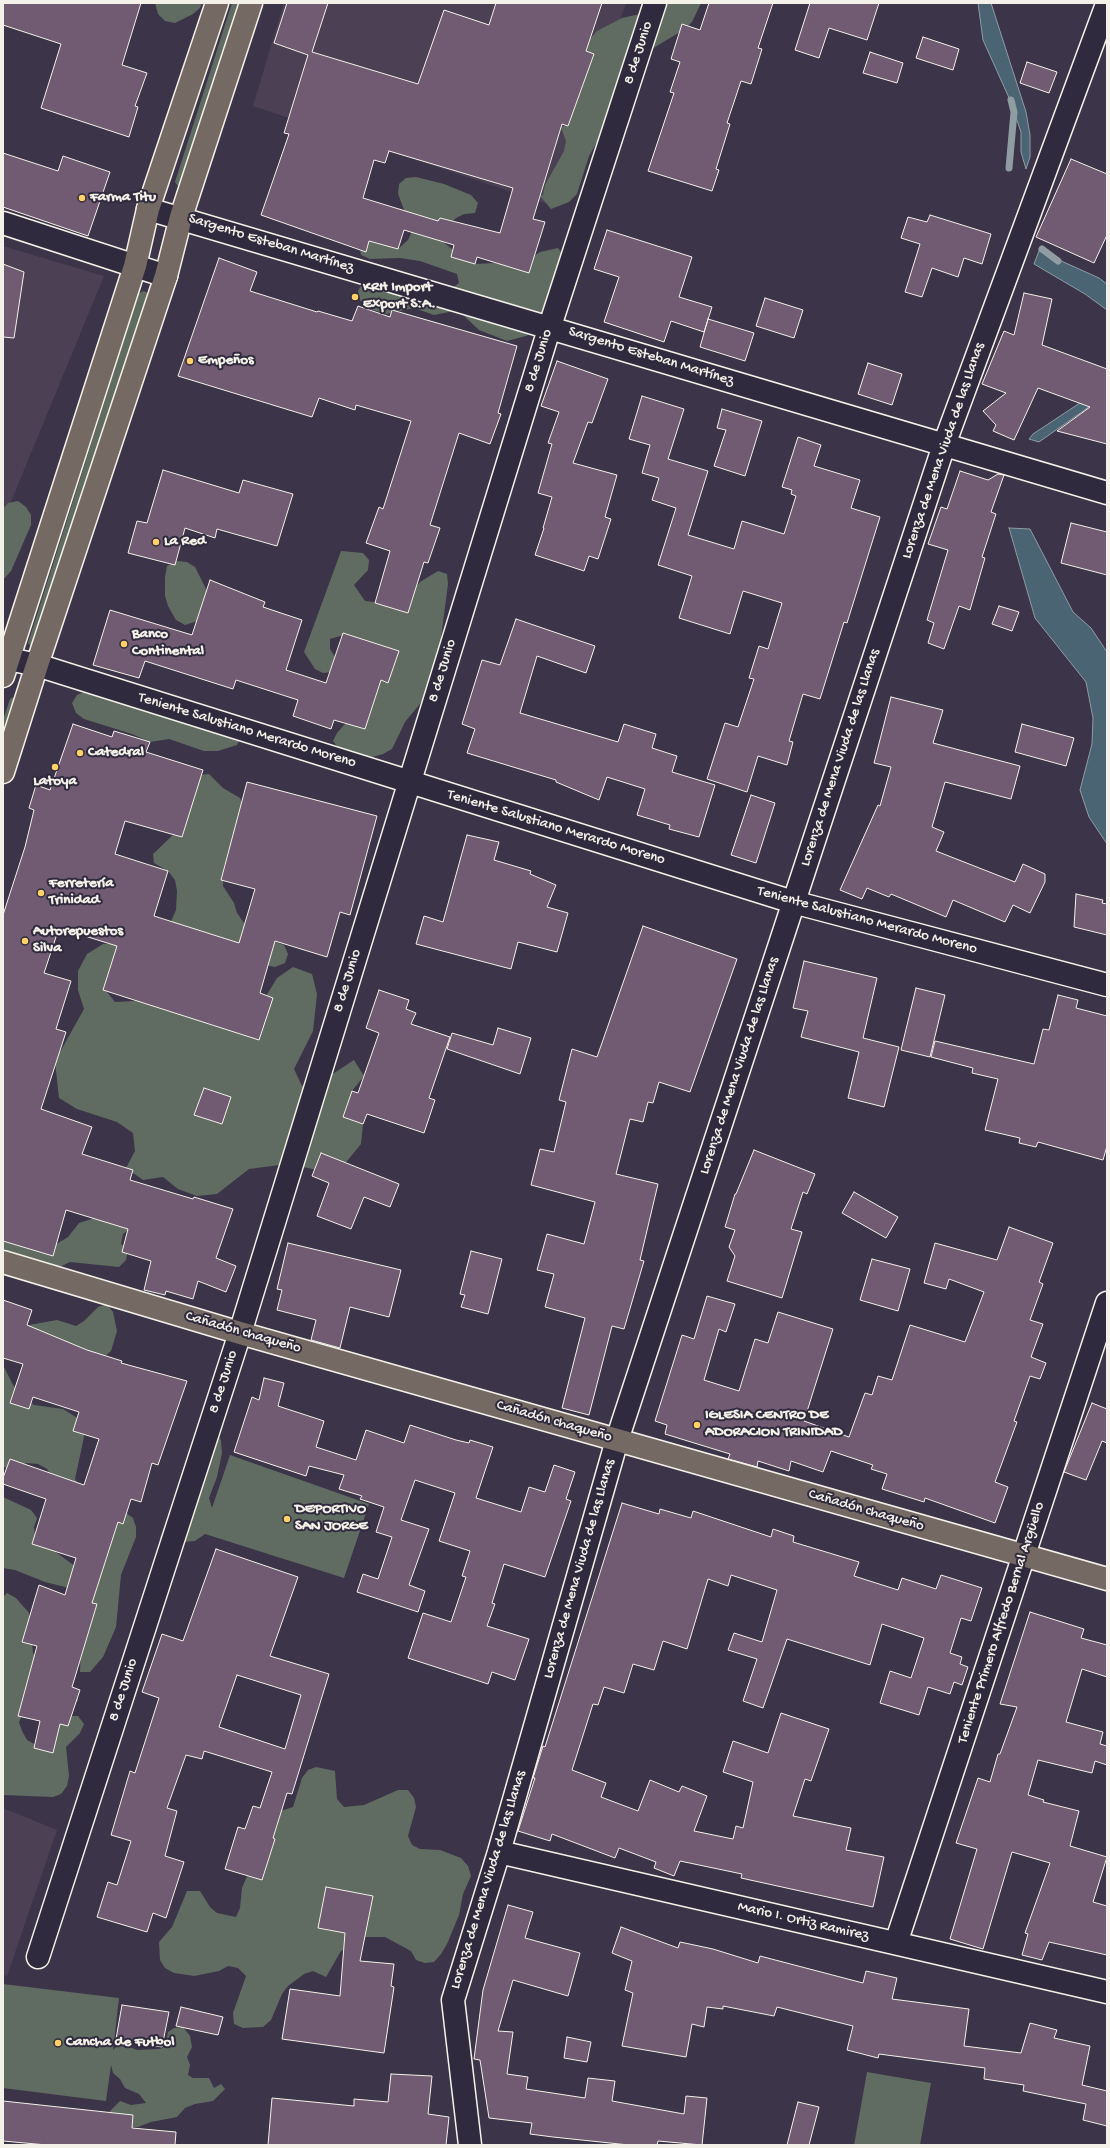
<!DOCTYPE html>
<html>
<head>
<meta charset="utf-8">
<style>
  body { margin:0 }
  #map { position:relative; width:1110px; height:2148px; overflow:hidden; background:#3c3448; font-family:"Gochi Hand",sans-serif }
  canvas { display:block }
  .frame { position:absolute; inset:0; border:4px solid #f4f1e8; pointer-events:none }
</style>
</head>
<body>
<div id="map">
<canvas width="1110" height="2148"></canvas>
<div class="frame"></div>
</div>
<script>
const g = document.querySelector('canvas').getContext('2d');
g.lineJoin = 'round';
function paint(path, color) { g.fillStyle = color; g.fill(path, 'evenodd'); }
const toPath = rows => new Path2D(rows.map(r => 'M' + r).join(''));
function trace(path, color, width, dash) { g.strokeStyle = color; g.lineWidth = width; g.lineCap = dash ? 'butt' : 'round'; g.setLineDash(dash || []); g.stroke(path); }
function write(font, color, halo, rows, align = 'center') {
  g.font = font + ' "Gochi Hand",sans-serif'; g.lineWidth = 4; g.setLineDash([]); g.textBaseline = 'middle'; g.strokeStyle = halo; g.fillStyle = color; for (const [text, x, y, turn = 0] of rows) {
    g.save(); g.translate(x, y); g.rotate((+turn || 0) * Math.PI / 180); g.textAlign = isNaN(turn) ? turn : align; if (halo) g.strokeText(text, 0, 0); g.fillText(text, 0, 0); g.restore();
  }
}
paint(toPath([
  [284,3,626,3,554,206,253,106],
  [3,246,104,276,3,521],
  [3,1808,57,1830,7,1976,3,1975]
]), '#4c4055');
paint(toPath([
  [155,3,202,3,200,8,193,14,175,23,165,21,158,14],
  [232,3,243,3,183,186,178,186,175,182],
  [650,3,701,3,692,22,685,29,650,50,589,156,577,194,569,202,551,209,540,196,543,195,545,185,564,151,566,141,561,127,567,125,586,66,587,46,591,38,597,31,622,18,640,14],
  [416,177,444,184,471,195,478,203,475,213,464,214,456,218,441,232,443,242,466,260,475,264,494,263,514,265,523,263,540,252,558,248,564,256,567,266,535,330,526,336,507,341,479,330,463,315,454,311,434,315,414,308,386,314,367,308,360,300,358,291,363,282,451,289,459,283,457,274,420,261,400,258,370,259,361,255,358,236,390,245,398,249,408,240,412,231,398,194,399,184,406,178],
  [144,291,149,294,33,649,28,643,139,293],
  [18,501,26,507,31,515,31,525,11,571,3,580,3,509,8,503],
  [341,551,363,553,369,560,368,570,354,585,365,601,383,603,416,587,420,582,438,571,447,574,448,584,441,638,445,666,424,699,405,722,392,749,383,754,354,762,339,749,333,741,337,733,365,701,350,637,340,636,330,639,330,649,340,665,333,672,323,673,315,669,304,652],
  [177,561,187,562,195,567,208,593,204,619,185,625,176,620,168,606,165,596,165,577,167,566],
  [86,691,142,706,151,713,168,718,187,719,241,736,237,745,218,751,204,751,169,739,150,742,132,734,84,719,76,713,72,703,77,695],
  [14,697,17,698,3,755,3,720,10,699],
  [209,774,223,788,240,798,244,807,237,837,224,866,223,886,234,903,237,913,249,930,266,939,284,945,288,954,285,963,275,967,265,965,168,928,176,910,177,891,175,880,168,871,154,863,153,854,174,834,199,775],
  [123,943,107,992,115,1002,135,1001,150,990,257,1011,277,978,293,967,312,974,317,994,313,1031,294,1069,302,1086,322,1081,354,1060,364,1076,352,1091,349,1111,363,1124,361,1144,343,1166,323,1171,287,1164,249,1169,217,1194,197,1196,178,1189,163,1177,143,1180,126,1168,135,1151,133,1133,117,1122,77,1109,59,1098,55,1061,84,1009,78,990,78,971,87,954,103,944],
  [98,1217,139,1222,123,1234,121,1244,128,1250,126,1260,119,1267,70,1262,41,1276,3,1260,3,1239,50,1248,68,1237,79,1223],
  [107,1304,113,1312,117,1331,111,1351,103,1358,28,1329,29,1325,57,1320,76,1326,84,1321,98,1307],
  [3,1365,13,1385,25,1399,34,1405,63,1409,79,1419,84,1427,84,1437,75,1479,80,1487,52,1477,47,1469,38,1464,27,1463,8,1468,3,1467],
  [217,1431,221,1441,222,1453,217,1477,209,1498,212,1508,230,1455,369,1504,344,1578,205,1534,195,1541,174,1543,160,1538,172,1505,183,1482],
  [3,1497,31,1510,37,1518,34,1527,35,1537,83,1572,100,1568,106,1560,110,1519,126,1513,133,1518,136,1527,136,1537,121,1575,116,1627,103,1657,90,1672,80,1672,83,1595,65,1587,45,1582,15,1570,3,1568],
  [7,1593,16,1598,29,1613,33,1653,37,1661,75,1692,78,1701,69,1705,28,1703,19,1722,22,1731,27,1740,36,1745,54,1736,60,1724,68,1716,78,1716,84,1724,80,1733,66,1747,69,1776,67,1786,61,1794,53,1797,3,1795,3,1597],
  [316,1767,335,1771,337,1799,344,1807,364,1805,398,1790,408,1790,414,1798,416,1807,408,1836,412,1845,420,1849,440,1850,461,1858,468,1866,471,1876,463,1894,459,1915,447,1944,441,1954,434,1962,425,1963,416,1960,411,1951,385,1937,365,1937,341,1951,326,1977,313,1971,304,1974,288,1986,282,1994,271,2020,263,2027,243,2028,234,2024,233,2013,246,1976,238,1968,228,1966,219,1971,194,1976,174,1973,165,1968,160,1960,159,1942,172,1927,187,1891,200,1891,210,1907,217,1913,236,1917,240,1908,242,1888,275,1809,284,1810,293,1807,302,1778,308,1770],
  [3,1984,119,1998,113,2050,117,2046,124,2045,137,2050,160,2049,165,2047,168,2032,174,2028,183,2027,190,2036,192,2047,187,2057,190,2065,188,2075,193,2078,209,2078,214,2088,221,2084,225,2089,213,2101,195,2104,185,2108,177,2117,151,2122,138,2127,123,2127,114,2122,109,2112,120,2101,131,2105,146,2103,139,2094,125,2088,120,2079,113,2073,111,2065,106,2101,3,2088],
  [867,2072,931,2083,920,2145,854,2145]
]), '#606c61');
const water = toPath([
  [978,3,991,3,1026,112,1030,135,1030,157,1026,169,1021,152,1021,132,1010,100,983,40,978,3],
  [1039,251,1099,278,1107,284,1107,310,1085,294,1034,264,1039,251],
  [1107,385,1107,394,1039,442,1029,439,1033,434,1107,385],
  [1009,528,1030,529,1073,612,1091,628,1107,652,1107,844,1089,817,1080,790,1092,744,1093,718,1086,682,1035,618,1009,528]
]);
paint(water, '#4b6473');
trace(water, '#8f9ca2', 1);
trace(toPath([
  [1009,168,1014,112,1011,100],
  [1042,249,1058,261]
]), '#8f9ca2', 7);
const building = toPath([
  [3,3,141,3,122,65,147,73,135,106,138,107,129,137,41,108,61,44,3,25,3,3],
  [287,3,328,3,312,52,418,84,444,10,489,25,496,3,602,3,586,51,594,54,568,126,562,124,533,219,545,222,529,273,477,257,475,264,451,257,454,245,404,230,398,249,369,241,366,252,261,215,289,134,284,133,308,55,274,43,287,3],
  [389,151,513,188,500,233,440,218,438,221,363,198,374,160,385,163,389,151],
  [709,3,773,3,758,48,762,49,751,84,741,81,727,123,730,124,716,169,719,170,712,191,648,171,674,93,670,92,680,62,671,59,682,24,700,30,709,3],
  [810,3,879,3,867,40,829,28,819,58,795,50,810,3],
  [923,37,959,49,953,70,916,58,923,37],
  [870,52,903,63,897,83,863,73,870,52],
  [1027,62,1057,72,1049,93,1020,83,1027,62],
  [3,153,58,171,63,156,110,172,88,236,3,207,3,153],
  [1071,159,1107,174,1107,235,1094,263,1036,237,1071,159],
  [930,215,991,234,982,264,964,258,958,277,932,268,922,297,905,292,920,244,901,238,908,217,927,222,930,215],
  [607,230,692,257,679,297,712,307,704,332,671,321,664,342,604,322,619,277,594,269,607,230],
  [219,258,257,272,250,291,317,312,318,311,352,321,358,306,390,317,392,310,517,346,498,413,501,414,490,444,459,433,430,525,440,528,428,563,424,562,408,613,375,603,390,551,366,543,379,507,383,509,411,421,356,405,355,410,319,398,312,417,178,376,219,258],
  [3,264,24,272,14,338,3,337,3,264],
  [1024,293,1052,299,1042,345,1107,369,1107,444,1057,431,1090,407,1038,388,1014,440,993,431,996,425,983,411,1006,393,982,384,1004,331,1014,335,1024,293],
  [765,298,803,310,794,338,756,326,765,298],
  [708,319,754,333,745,361,700,347,708,319],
  [557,361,608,379,592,423,588,422,573,463,617,475,605,517,611,519,598,559,589,556,584,571,535,555,544,528,543,528,552,497,538,493,552,444,548,443,559,412,541,406,557,361],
  [868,363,902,374,892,405,858,394,868,363],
  [642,396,684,409,668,459,708,471,688,535,734,549,742,521,784,534,796,496,791,494,792,490,782,487,798,437,821,445,814,466,860,480,851,508,880,517,847,623,844,622,820,699,803,694,789,741,793,742,787,765,758,756,747,792,707,779,725,723,738,727,754,679,749,678,759,646,768,649,782,603,743,591,730,634,679,618,692,576,658,565,676,508,652,500,659,478,642,473,650,445,629,439,642,396],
  [722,409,762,421,745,476,714,466,726,430,717,428,722,409],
  [163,470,239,493,243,480,293,494,277,546,217,529,215,538,185,528,175,565,128,553,137,521,147,523,163,470],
  [960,471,988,480,998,474,1004,475,991,512,996,514,982,557,985,558,970,610,959,606,944,649,928,643,934,623,927,620,948,550,928,544,941,507,947,509,960,471],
  [1071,523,1107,532,1107,575,1061,563,1071,523],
  [210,580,265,602,263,607,302,620,286,670,326,683,343,633,399,651,388,683,381,680,365,729,334,720,331,729,293,716,298,700,236,680,233,689,145,661,139,678,93,665,110,610,192,635,210,580],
  [999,606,1019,612,1012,631,992,624,999,606],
  [516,619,595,646,586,673,537,656,520,713,618,742,624,724,656,734,652,748,677,756,672,772,715,785,699,837,669,829,670,825,637,815,645,789,607,777,599,800,556,782,556,780,467,753,475,729,462,724,482,660,500,665,516,619],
  [891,697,943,710,933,743,1020,766,1011,799,945,782,932,827,944,832,936,851,1015,882,1023,864,1045,874,1045,882,1030,913,1013,905,1005,922,953,900,946,917,891,894,889,897,867,888,862,899,840,890,878,805,880,806,891,767,874,763,891,697],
  [73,724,112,737,114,731,150,742,146,752,203,770,182,837,125,821,115,854,168,871,154,916,239,943,255,889,221,880,247,782,377,816,350,915,340,912,327,957,275,941,260,993,273,998,259,1040,103,990,117,946,59,928,44,973,71,981,56,1029,66,1032,41,1109,92,1127,82,1154,133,1170,130,1180,193,1199,194,1197,233,1209,216,1258,236,1266,226,1292,198,1281,193,1299,166,1291,165,1295,144,1290,151,1261,122,1252,128,1229,66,1210,53,1256,3,1241,3,915,25,847,34,810,29,808,36,785,50,790,73,724],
  [1022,724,1074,738,1066,766,1015,752,1022,724],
  [751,795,775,803,756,863,731,855,751,795],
  [467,835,499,842,494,860,531,871,530,874,556,885,547,907,568,913,557,952,518,942,511,969,416,944,424,916,443,922,467,835],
  [1076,894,1103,900,1102,903,1107,904,1107,935,1074,927,1076,894],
  [643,926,737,959,690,1092,659,1082,653,1103,648,1102,643,1122,630,1119,616,1174,658,1184,640,1260,644,1261,624,1329,612,1326,589,1415,562,1408,585,1318,545,1307,554,1274,537,1270,547,1234,584,1244,595,1202,531,1185,540,1149,554,1152,566,1102,559,1100,572,1049,597,1057,643,926],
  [804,961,877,978,863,1038,899,1047,884,1107,848,1098,859,1052,801,1037,808,1011,793,1008,804,961],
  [916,988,945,995,930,1057,901,1050,916,988],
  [379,990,409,1000,406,1009,416,1013,411,1024,450,1037,429,1098,435,1100,424,1133,367,1114,363,1124,343,1117,352,1091,358,1093,379,1033,366,1028,379,990],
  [1058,995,1078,1000,1076,1008,1107,1016,1107,1146,1103,1160,1038,1142,1036,1147,1019,1143,1020,1138,985,1130,998,1079,972,1073,973,1068,931,1057,935,1041,1034,1064,1043,1029,1049,1030,1058,995],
  [498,1028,531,1038,520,1074,447,1049,452,1033,493,1045,498,1028],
  [204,1088,231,1097,222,1124,194,1115,204,1088],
  [754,1150,815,1174,807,1194,803,1192,791,1229,802,1232,782,1298,727,1281,735,1256,729,1247,735,1230,725,1227,735,1194,736,1194,754,1150],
  [321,1153,399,1184,390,1207,364,1197,351,1229,317,1216,329,1183,312,1176,321,1153],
  [854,1192,898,1217,886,1238,842,1213,854,1192],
  [1009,1227,1053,1243,1039,1282,1043,1284,1030,1320,1043,1324,1031,1357,1046,1363,1040,1379,1030,1376,1014,1421,1017,1422,995,1482,1008,1487,995,1523,925,1498,924,1502,882,1489,887,1474,871,1469,873,1465,831,1451,823,1472,791,1461,789,1471,758,1461,757,1467,728,1459,730,1454,665,1434,667,1425,655,1421,682,1335,694,1339,707,1296,735,1304,726,1332,719,1329,704,1380,739,1391,755,1339,768,1343,778,1312,833,1329,804,1421,849,1437,865,1393,872,1395,878,1376,892,1380,910,1325,965,1342,984,1292,949,1279,946,1289,924,1283,935,1243,997,1260,1009,1227],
  [288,1243,401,1270,389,1317,350,1307,340,1348,311,1340,316,1320,277,1310,282,1290,277,1289,288,1243],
  [471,1251,502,1259,488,1314,461,1307,465,1295,460,1294,471,1251],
  [872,1259,910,1269,898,1311,860,1300,872,1259],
  [3,1300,32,1310,27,1325,87,1350,122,1361,121,1363,187,1381,158,1465,152,1463,141,1502,131,1499,123,1524,118,1522,92,1603,97,1604,72,1687,80,1690,68,1726,60,1724,53,1753,34,1748,40,1721,18,1716,37,1646,22,1642,39,1585,65,1595,76,1558,32,1544,46,1499,3,1484,3,1478,10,1459,84,1485,99,1439,73,1431,79,1412,33,1397,29,1409,10,1403,23,1364,3,1358,3,1300],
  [264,1378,284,1383,278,1406,324,1421,316,1447,356,1460,366,1430,404,1443,410,1425,456,1440,469,1443,470,1440,493,1447,476,1498,521,1512,529,1487,545,1492,554,1465,575,1472,566,1499,571,1501,545,1577,504,1564,492,1603,495,1604,487,1626,529,1639,515,1680,492,1672,488,1684,408,1658,423,1613,451,1622,466,1577,462,1576,470,1551,439,1541,455,1493,415,1480,401,1520,429,1529,409,1585,425,1591,418,1612,357,1592,363,1574,378,1579,392,1537,376,1532,384,1507,360,1499,362,1496,339,1489,344,1475,309,1466,306,1476,234,1452,252,1397,259,1400,264,1378],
  [1092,1403,1107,1409,1107,1443,1102,1441,1086,1480,1064,1472,1092,1403],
  [622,1503,659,1514,660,1509,691,1518,693,1511,771,1537,773,1529,794,1536,793,1542,859,1562,854,1576,898,1590,902,1578,936,1589,941,1575,982,1588,971,1621,961,1618,950,1653,962,1657,960,1664,968,1667,962,1685,954,1682,950,1694,928,1687,919,1715,880,1703,890,1671,911,1678,924,1638,882,1624,870,1665,787,1639,763,1708,743,1701,757,1659,728,1650,734,1633,762,1642,777,1590,731,1575,728,1586,708,1579,687,1649,663,1641,654,1670,633,1664,624,1693,604,1687,598,1705,593,1704,572,1770,606,1783,601,1797,638,1811,650,1780,679,1792,682,1786,707,1796,694,1831,733,1839,736,1826,743,1828,753,1782,723,1772,733,1741,768,1753,781,1713,829,1729,811,1781,805,1779,793,1816,851,1828,846,1850,884,1857,873,1907,741,1878,742,1874,680,1861,674,1876,654,1868,656,1862,619,1848,615,1858,552,1834,550,1841,518,1831,535,1778,533,1778,534,1775,543,1746,545,1747,622,1503],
  [216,1549,298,1577,270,1656,329,1674,292,1794,287,1793,273,1838,275,1839,262,1880,225,1869,238,1827,245,1829,253,1806,260,1808,272,1772,204,1751,202,1759,186,1755,167,1808,177,1811,165,1856,184,1862,166,1918,153,1913,147,1932,97,1917,108,1882,117,1885,131,1841,111,1835,130,1771,135,1773,159,1698,142,1692,162,1634,183,1641,216,1549],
  [237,1675,301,1695,285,1749,219,1727,237,1675],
  [1030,1612,1084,1629,1081,1638,1107,1645,1107,1677,1082,1669,1066,1722,1103,1732,1100,1744,1107,1746,1107,1765,1095,1761,1092,1773,1038,1760,1028,1795,1044,1800,1043,1802,1079,1811,1070,1846,1107,1857,1093,1902,1107,1906,1107,1955,1049,1942,1042,1960,1022,1955,1028,1934,1025,1933,1050,1863,1012,1852,983,1949,950,1939,977,1849,956,1843,978,1778,990,1782,998,1754,1000,1754,1017,1707,1000,1704,1030,1612],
  [326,1887,373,1896,360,1961,394,1964,391,1986,394,1987,384,2053,282,2039,290,1989,340,1996,345,1933,318,1928,326,1887],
  [508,1905,533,1912,525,1938,580,1953,568,1996,513,1980,498,2031,513,2032,507,2074,528,2077,526,2089,585,2098,588,2078,615,2081,612,2101,684,2114,686,2096,707,2098,702,2145,658,2141,657,2145,629,2145,553,2137,530,2134,532,2123,489,2118,480,2060,474,2059,483,1990,508,1905],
  [621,1927,678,1948,680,1942,713,1949,758,1963,760,1956,863,1983,866,1971,897,1978,892,1999,969,2009,964,2046,1021,2053,1030,2023,1057,2030,1054,2038,1090,2046,1082,2085,1107,2091,1107,2126,1083,2120,1086,2104,1023,2091,1024,2085,984,2079,985,2068,879,2054,878,2058,847,2050,853,2026,777,2007,774,2016,723,2006,723,2009,707,2007,704,2027,692,2024,686,2057,622,2046,633,1993,625,1990,632,1961,612,1953,621,1927],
  [122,2005,169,2012,162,2047,116,2039,122,2005],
  [181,2007,223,2017,218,2035,176,2026,181,2007],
  [567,2037,591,2042,587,2062,564,2058,567,2037],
  [391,2074,432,2076,428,2114,449,2117,446,2145,268,2145,272,2098,354,2106,354,2099,388,2102,391,2074],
  [3,2101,133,2115,132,2128,176,2132,175,2145,47,2145,3,2141,3,2101],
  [798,2102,819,2107,809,2145,787,2145,798,2102]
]);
paint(building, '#705b73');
trace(building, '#f4f1e8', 1);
const minor = toPath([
  [148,209,1107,493],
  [3,223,166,276],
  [9,659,37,665,793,902,1107,985],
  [499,1852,1107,1992],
  [896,1943,1107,1303],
  [38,1957,240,1333,550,326,655,3],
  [470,2145,453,2000,499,1852,617,1440,944,445,1107,4]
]);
const major = toPath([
  [3,1262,240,1333,1107,1579]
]);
const highway = toPath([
  [3,676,135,266,148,209,217,3],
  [3,772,37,665,166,276,181,217,251,3]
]);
trace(minor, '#f4f1e8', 25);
trace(major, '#f4f1e8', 25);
trace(highway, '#f4f1e8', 25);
trace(minor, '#2f2a3d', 22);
trace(major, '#756964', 22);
trace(highway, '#756964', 22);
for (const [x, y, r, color] of [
  [82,198,4,"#ffd166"],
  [355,297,4,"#ffd166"],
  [190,361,4,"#ffd166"],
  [156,542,4,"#ffd166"],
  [124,644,4,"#ffd166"],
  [80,753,4,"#ffd166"],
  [55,767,4,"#ffd166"],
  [41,893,4,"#ffd166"],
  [25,941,4,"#ffd166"],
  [697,1425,4,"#ffd166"],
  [287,1519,4,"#ffd166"],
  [58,2043,4,"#ffd166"]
]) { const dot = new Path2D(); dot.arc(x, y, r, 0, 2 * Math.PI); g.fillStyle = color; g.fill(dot); trace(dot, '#2f2a3d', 1.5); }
write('15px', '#f4f1e8', '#2f2a3d', [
  ["8 de Junio",639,53,-72],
  ["Sargento Esteban Martínez",271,244,17],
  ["Sargento Esteban Martínez",651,357,17],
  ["8 de Junio",539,361,-73],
  ["Lorenza de Mena Viuda de las Llanas",944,451,-71],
  ["8 de Junio",443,671,-73],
  ["Teniente Salustiano Merardo Moreno",247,731,17],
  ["Lorenza de Mena Viuda de las Llanas",841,758,-72],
  ["Teniente Salustiano Merardo Moreno",556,828,17],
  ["Teniente Salustiano Merardo Moreno",867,921,15],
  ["8 de Junio",348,981,-73],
  ["Lorenza de Mena Viuda de las Llanas",740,1066,-72],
  ["Cañadón chaqueño",243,1333,16],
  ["8 de Junio",224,1382,-72],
  ["Cañadón chaqueño",554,1422,16],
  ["Cañadón chaqueño",866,1511,16],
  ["Lorenza de Mena Viuda de las Llanas",580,1569,-74],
  ["Teniente Primero Alfredo Bernal Argüello",1002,1623,-72],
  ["8 de Junio",124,1690,-72],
  ["Lorenza de Mena Viuda de las Llanas",489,1880,-73],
  ["Mario I. Ortiz Ramirez",803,1922,13]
]);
write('bold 15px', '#f4f1e8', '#2f2a3d', [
  ["Farma Titu",90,198],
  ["KRH Import",363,288],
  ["Export S.A.",363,305],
  ["Empeños",198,361],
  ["La Red",164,542],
  ["Banco",132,635],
  ["Continental",132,652],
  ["Catedral",88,753],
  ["Latoya",55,782,"center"],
  ["Ferretería",49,884],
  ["Trinidad",49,901],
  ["Autorepuestos",33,932],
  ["Silva",33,949],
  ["IGLESIA CENTRO DE",705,1416],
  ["ADORACION TRINIDAD",705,1433],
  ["DEPORTIVO",295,1510],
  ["SAN JORGE",295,1527],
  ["Cancha de Futbol",66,2043]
], 'left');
</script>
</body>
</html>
